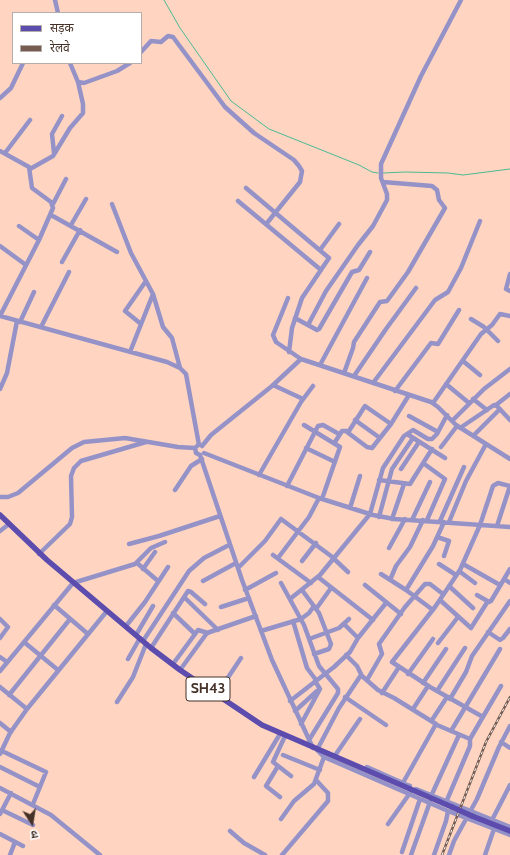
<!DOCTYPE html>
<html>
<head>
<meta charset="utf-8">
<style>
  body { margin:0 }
  #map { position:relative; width:510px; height:855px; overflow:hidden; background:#ffd5c2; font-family:Cabin,"Noto Sans Devanagari",sans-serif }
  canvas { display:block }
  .legend { position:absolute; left:12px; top:12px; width:130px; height:52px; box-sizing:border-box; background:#fff; border:1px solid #b5ada9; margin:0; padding:5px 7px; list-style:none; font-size:12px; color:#453127 }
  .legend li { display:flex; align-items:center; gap:8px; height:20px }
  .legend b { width:20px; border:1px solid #b5ada9 }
  .north { position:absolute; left:12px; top:803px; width:40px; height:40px; -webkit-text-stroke:3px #fff; paint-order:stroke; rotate:168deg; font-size:11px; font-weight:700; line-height:16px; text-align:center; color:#453127 }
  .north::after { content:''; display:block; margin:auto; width:14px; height:18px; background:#453127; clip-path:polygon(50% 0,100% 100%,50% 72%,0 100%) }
</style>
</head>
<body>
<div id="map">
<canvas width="510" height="855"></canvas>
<ul class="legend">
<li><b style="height:5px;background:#5c4cae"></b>सड़क</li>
<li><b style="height:5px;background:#765c50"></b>रेलवे</li>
</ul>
<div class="north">उ</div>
</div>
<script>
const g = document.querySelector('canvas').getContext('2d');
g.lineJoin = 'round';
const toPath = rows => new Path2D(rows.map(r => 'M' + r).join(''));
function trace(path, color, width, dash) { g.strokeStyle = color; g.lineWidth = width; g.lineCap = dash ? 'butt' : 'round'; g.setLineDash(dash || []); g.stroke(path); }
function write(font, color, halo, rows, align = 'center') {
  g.font = font + ' Cabin,sans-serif'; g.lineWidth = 4; g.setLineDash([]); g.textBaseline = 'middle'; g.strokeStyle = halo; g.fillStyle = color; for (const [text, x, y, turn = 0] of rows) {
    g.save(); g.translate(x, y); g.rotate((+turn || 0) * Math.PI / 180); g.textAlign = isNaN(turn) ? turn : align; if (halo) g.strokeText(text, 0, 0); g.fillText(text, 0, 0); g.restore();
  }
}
trace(toPath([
  [164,0,180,28,231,101,269,129,359,165,372,172,378,173],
  [383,173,405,172,448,173,463,175,510,169]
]), '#4bba93', 1);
trace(toPath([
  [55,0,58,13],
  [141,52,151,41,161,42,168,36,173,37,225,107,254,133,294,160,299,166,302,171,300,182,267,223],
  [70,63,78,82,84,83,117,71,130,63],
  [0,98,11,88,23,63],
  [0,151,29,167,32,188,51,202,53,208,39,240,0,316],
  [5,153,30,120],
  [54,153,52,134,62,116],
  [30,169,53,156,70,128,83,113,83,104,78,82],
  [246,188,329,258,302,298,292,328,289,352],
  [238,201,321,270],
  [53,204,66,179],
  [112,204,131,253,153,294,163,327,172,338,180,368],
  [51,215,117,252],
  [71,225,86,199],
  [19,226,39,240],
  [0,246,26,265],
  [320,250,339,224],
  [62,262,80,230],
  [510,274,506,289,510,291],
  [288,298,273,335,276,342,301,359,431,402,438,407,456,425,510,459],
  [0,316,167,362,180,368,186,374,199,445],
  [295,318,317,330,319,329,352,272,359,270,370,252],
  [471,319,484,327,498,341],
  [20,322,34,292],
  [141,324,125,311,146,281],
  [308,325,326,291,358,245,373,226,387,200,387,194,381,178,381,164,421,76,461,0],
  [41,327,69,272],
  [130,352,153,294],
  [463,361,480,375],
  [320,365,367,278],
  [344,373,353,348,354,342,380,302,387,301,408,272,445,208,439,200,437,190,432,186,383,182],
  [354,376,386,329,416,288],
  [373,383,435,300,448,292,461,268,480,221],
  [446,384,469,403],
  [273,385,303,399],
  [0,389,7,373,17,321],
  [395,391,431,343,438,344,459,310],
  [473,399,487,410],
  [433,403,481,334,492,325,500,314,510,316],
  [496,405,510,394],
  [409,416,438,432],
  [355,420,380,438],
  [452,421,484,389,510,369],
  [304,425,340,447,322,499],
  [460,428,494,405,497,406,510,420],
  [347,432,367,447,372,448,391,424,409,395],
  [407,434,445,458],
  [473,436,500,409],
  [335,442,342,431,349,431,365,406,391,424],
  [202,446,211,435,272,386,301,359],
  [441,447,457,426],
  [195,448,196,453,200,455,242,580,272,660,313,748],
  [306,448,335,462],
  [204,453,319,498,373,515,394,519,510,527],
  [423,463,445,479,427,520],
  [401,469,419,442],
  [259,475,301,402,313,386],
  [379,480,410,484,432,449],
  [287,486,318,426,323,425,339,434],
  [175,490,191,466,202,459],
  [0,497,8,497,18,493,72,448,84,442,125,438,178,447,195,448,197,446],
  [350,508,360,476],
  [379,517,392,469,413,438],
  [392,519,404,484],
  [412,520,430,482],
  [440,521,464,467],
  [449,522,466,481,486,444],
  [497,526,510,486],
  [0,531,9,524],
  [437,537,449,541,444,556],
  [129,544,159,536,220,516],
  [389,548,405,519],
  [39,554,70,524,72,517,71,476,74,468,81,461,146,442],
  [273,555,311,583],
  [278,558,309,517,319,498],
  [302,561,316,543],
  [137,563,158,581],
  [439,564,456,575],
  [463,564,500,585],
  [238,568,265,541,281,519,331,556,348,572],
  [143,569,155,552],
  [459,571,475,583],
  [381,574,406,590,433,610],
  [318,577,373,620],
  [504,579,510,583],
  [390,580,396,566,410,547,423,520],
  [203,581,236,563],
  [281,583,304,625,319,666,338,689,338,693,309,740],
  [365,585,401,614],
  [449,586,473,608],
  [245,590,276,573],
  [302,590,319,613,331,644,329,649,314,654],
  [406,590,433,546,444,522],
  [477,595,489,602,491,601,510,569],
  [184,597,218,630],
  [290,599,320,575,370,514,383,468,404,436,413,430,428,439,432,439,437,434,447,415],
  [440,600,471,628,488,601],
  [54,605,88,634],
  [221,607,249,598],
  [316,609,331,588],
  [173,613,195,634],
  [0,619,8,627,0,638],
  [293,621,307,668,316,680],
  [344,624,358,638],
  [126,626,145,602,168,567],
  [261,631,301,619,309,613,314,606],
  [488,632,500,640,503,638,510,629],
  [136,635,153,606],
  [309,639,339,628,349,619],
  [143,641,189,571,204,558,229,545],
  [24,642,58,670],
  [438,643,458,617],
  [151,648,188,591,191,592,205,604],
  [346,655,357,666,362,676,378,690,394,698,436,724,404,781,404,784,410,786],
  [0,657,7,662],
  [128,659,140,638],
  [173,664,198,630,208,633],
  [180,670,207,633,256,616],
  [0,671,73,583,135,564,151,548,165,542],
  [408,674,433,639],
  [367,680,382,654,379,644,405,607,425,584,430,584,443,594],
  [423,683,446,649],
  [0,687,27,709],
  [437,691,465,648],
  [382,693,399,667],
  [217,694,241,658],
  [9,695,70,619],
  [345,697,386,725],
  [450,699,466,672,472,656,510,601],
  [290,701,334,667,350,652,358,638,386,603],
  [117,702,133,677,146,644],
  [413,709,428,686],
  [295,711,317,691],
  [483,717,430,687,392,662,435,607,460,570,480,525,493,486,498,483,510,486],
  [432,720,447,697],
  [0,723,11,732],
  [301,724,320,689,315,681],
  [437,725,470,739,501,686],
  [451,731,500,649],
  [285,736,273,762,291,776],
  [501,742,510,748],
  [317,750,324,757,448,811,446,821,434,855],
  [317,750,339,708,361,675],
  [2,751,46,772,33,804],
  [0,754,10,733,27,709,107,611],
  [336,754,360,719],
  [283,755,320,770],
  [278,766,266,786,280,797],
  [0,767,40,787],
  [367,767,403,783],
  [254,777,280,734],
  [0,788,51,815,100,855],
  [416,789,510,827],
  [432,794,459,735],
  [447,800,470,746,470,739],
  [2,810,33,825],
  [448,811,510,835],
  [0,814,11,793],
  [281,819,294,801,314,784,324,757],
  [492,820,510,785],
  [388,824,410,793],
  [230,831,244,843,265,855],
  [0,834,23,846],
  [402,852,420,799],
  [10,855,15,842],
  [282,855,328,801,328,793,316,780],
  [411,855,430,802],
  [449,855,454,841,477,799,499,747,510,726],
  [485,855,494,829]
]), '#9592c8', 4.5);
trace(toPath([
  [0,515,47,560,151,648,180,670,262,725,452,807],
  [472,816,510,831]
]), '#5c4cae', 5.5);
const rail = toPath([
  [442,855,486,742,510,697]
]);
trace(rail, '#765c50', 2.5);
trace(rail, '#fff', 1, [3]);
trace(toPath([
  [452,807,472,816]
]), '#5c4cae', 5.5);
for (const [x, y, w] of [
  [208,689,44]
]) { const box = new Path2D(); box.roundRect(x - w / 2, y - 12, w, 24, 3); g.fillStyle = '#fff'; g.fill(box); trace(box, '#453127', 1); }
write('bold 14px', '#453127', null, [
  ["SH43",208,689]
]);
</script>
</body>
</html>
